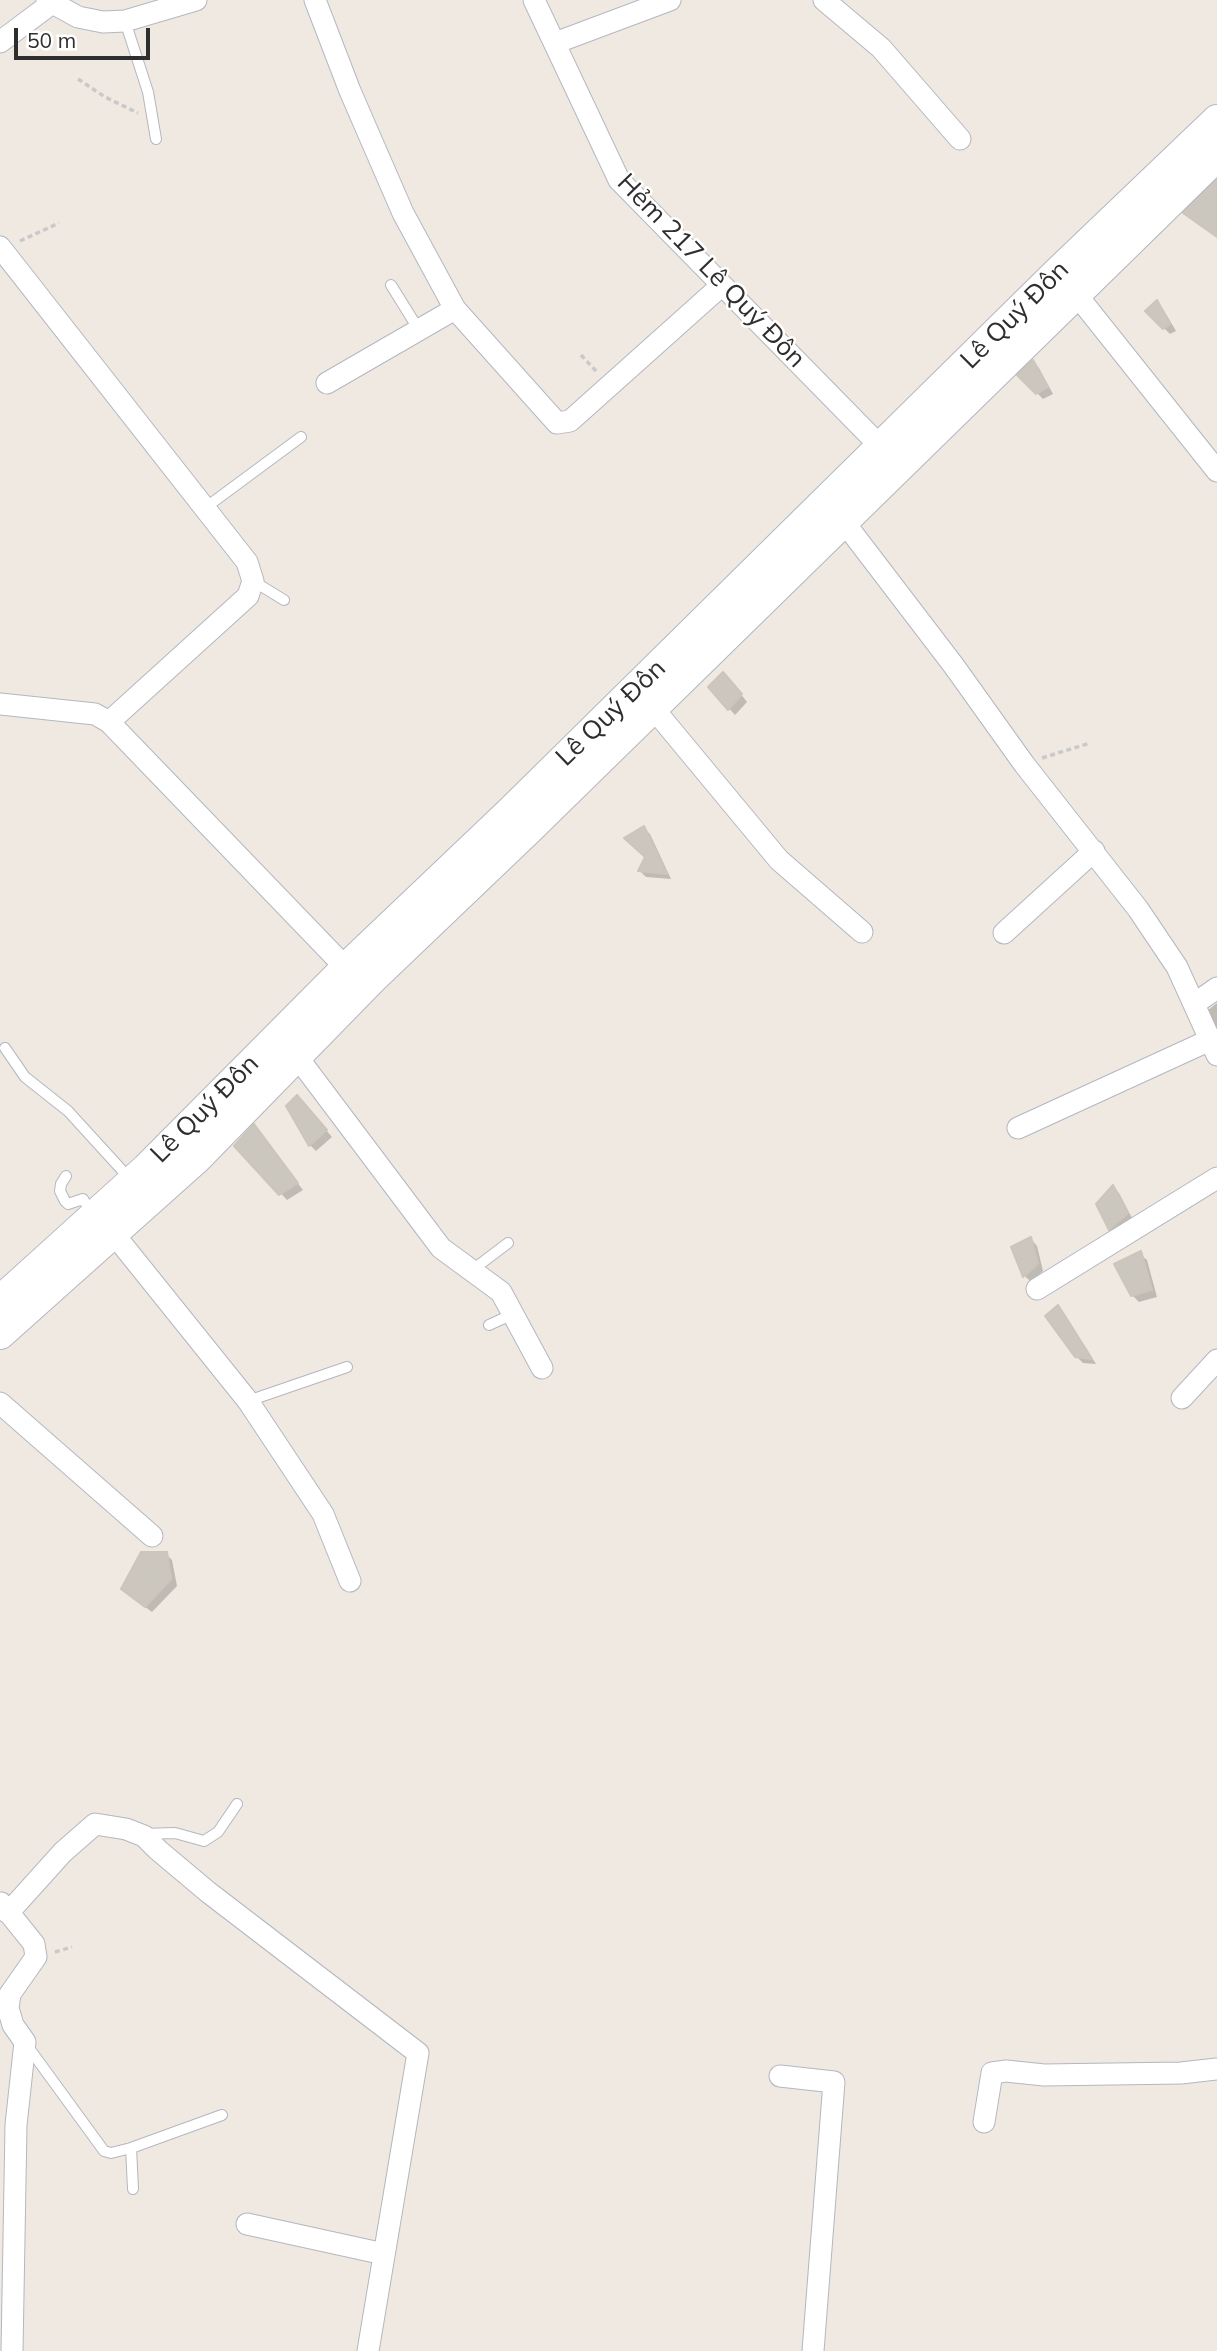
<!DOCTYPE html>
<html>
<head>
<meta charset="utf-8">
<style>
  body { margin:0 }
  #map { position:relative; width:1217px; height:2351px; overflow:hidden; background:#efe9e1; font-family:Mulish,sans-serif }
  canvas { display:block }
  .scale { position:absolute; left:14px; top:28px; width:136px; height:32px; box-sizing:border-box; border:4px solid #2e2e2e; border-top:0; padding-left:9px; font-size:21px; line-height:24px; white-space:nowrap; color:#2e2e2e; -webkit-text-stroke:5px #fff; paint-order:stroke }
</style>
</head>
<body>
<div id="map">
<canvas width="1217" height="2351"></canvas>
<div class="scale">50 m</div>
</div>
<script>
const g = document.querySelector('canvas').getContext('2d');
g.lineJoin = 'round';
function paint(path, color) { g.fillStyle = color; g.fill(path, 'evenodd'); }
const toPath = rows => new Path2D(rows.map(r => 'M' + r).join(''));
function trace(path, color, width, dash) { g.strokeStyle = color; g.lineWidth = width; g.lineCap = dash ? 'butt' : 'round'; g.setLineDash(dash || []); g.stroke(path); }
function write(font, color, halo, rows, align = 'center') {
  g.font = font + ' Mulish,sans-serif'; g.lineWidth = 5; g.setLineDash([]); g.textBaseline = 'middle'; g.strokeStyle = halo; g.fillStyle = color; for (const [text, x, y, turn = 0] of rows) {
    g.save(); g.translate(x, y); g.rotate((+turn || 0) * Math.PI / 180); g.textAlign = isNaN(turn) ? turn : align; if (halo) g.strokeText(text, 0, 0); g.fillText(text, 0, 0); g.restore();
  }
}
paint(toPath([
  [1157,302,1163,309,1176,331,1170,334,1147,311],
  [1033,362,1039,368,1053,394,1043,399,1018,374],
  [730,680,747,702,735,715,710,687],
  [643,828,650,834,671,879,646,877,640,871,647,857],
  [1217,1003,1217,1029,1215,1031,1207,1011],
  [303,1103,332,1137,316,1151,310,1145,288,1106],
  [254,1126,303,1190,287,1200,237,1146],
  [1113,1187,1119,1193,1133,1220,1116,1235,1110,1229,1098,1204],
  [1031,1239,1037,1246,1043,1271,1031,1282,1025,1276,1013,1247],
  [1140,1254,1147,1260,1157,1297,1139,1302,1132,1295],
  [1058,1307,1064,1313,1096,1364,1083,1363,1076,1356],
  [166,1554,172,1560,177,1586,152,1612,129,1595]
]), '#0003');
const building = toPath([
  [1217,174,1217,237,1183,213,1217,174],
  [1157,300,1170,324,1163,329,1145,311,1157,300],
  [1033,360,1048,387,1036,394,1016,374,1033,360],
  [723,672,742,694,728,710,708,687,723,672],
  [644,826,667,874,638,871,645,857,624,838,644,826],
  [297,1095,327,1130,309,1146,286,1106,297,1095],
  [254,1124,298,1183,279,1195,234,1146,254,1124],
  [1113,1185,1128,1213,1109,1230,1096,1204,1113,1185],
  [1031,1237,1038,1264,1023,1277,1011,1247,1031,1237],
  [1141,1251,1152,1290,1131,1296,1114,1264,1141,1251],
  [1058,1305,1092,1359,1075,1357,1045,1316,1058,1305],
  [141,1552,167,1552,171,1579,145,1607,121,1589,141,1552]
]);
paint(building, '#cbc7bf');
trace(building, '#cbc5ba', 2);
const service = toPath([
  [125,21,148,92,156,139],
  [391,285,419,330],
  [205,508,301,437],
  [253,581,284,600],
  [5,1048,25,1077,68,1111,130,1179],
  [66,1176,61,1184,60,1191,65,1201,68,1204,83,1199,92,1214],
  [471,1271,508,1243],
  [489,1325,513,1314],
  [248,1401,347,1367],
  [143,1834,175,1833,204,1841,218,1832,237,1804],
  [26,2044,104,2151,111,2153,131,2148,222,2115],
  [131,2148,133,2189]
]);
const minor = toPath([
  [47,0,78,17,103,22,125,21,196,0],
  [315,0,350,91,403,213,455,309,557,423,570,421,721,286],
  [534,0,619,180,881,447],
  [824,0,881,48,960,139],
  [0,42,52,3],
  [555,43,670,0],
  [0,247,247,562,253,581,248,596,109,722],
  [1068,284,1217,471],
  [327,383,455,309],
  [844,522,954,666,1024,764,1138,909,1177,967,1217,1055],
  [0,704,95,714,109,722,346,968],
  [653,708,779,860,862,932],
  [1004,933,1094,851],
  [1194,1004,1217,988],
  [298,1058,441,1248,501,1292,542,1368],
  [1018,1128,1210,1040],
  [113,1233,248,1401,323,1514,350,1581],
  [1037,1289,1217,1178],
  [1182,1398,1217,1360],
  [0,1403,152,1536],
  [1,1903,34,1944,36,1957,10,1994,8,2008,13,2025,25,2042,16,2125,12,2351],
  [8,1913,63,1852,95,1824,126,1829,144,1836,158,1850,208,1892,418,2053,368,2351],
  [780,2076,834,2082,813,2351],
  [984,2122,992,2073,1006,2071,1044,2075,1181,2073,1217,2069],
  [247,2224,384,2254]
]);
const secondary = toPath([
  [0,1301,146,1169,346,968,509,813,1057,273,1217,120],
  [0,1334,197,1158,371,980,527,831,1217,156]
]);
trace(service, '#b4b7c1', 12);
trace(minor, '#b4b7c1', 23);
trace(secondary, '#b4b7c1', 32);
trace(toPath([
  [78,79,105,97,138,113],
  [20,241,59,223],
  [581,355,596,371],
  [1042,758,1090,743],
  [55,1952,72,1947]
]), '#c9c9c9', 3.5, [5, 3.5]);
trace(service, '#fff', 10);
trace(minor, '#fff', 21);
trace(secondary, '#fff', 30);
write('26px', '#2e2e2e', '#fff', [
  ["Hẻm 217 Lê Quý Đôn",711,271,46],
  ["Lê Quý Đôn",1015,315,-45],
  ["Lê Quý Đôn",611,713,-44],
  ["Lê Quý Đôn",205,1109,-45]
]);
</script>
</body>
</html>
